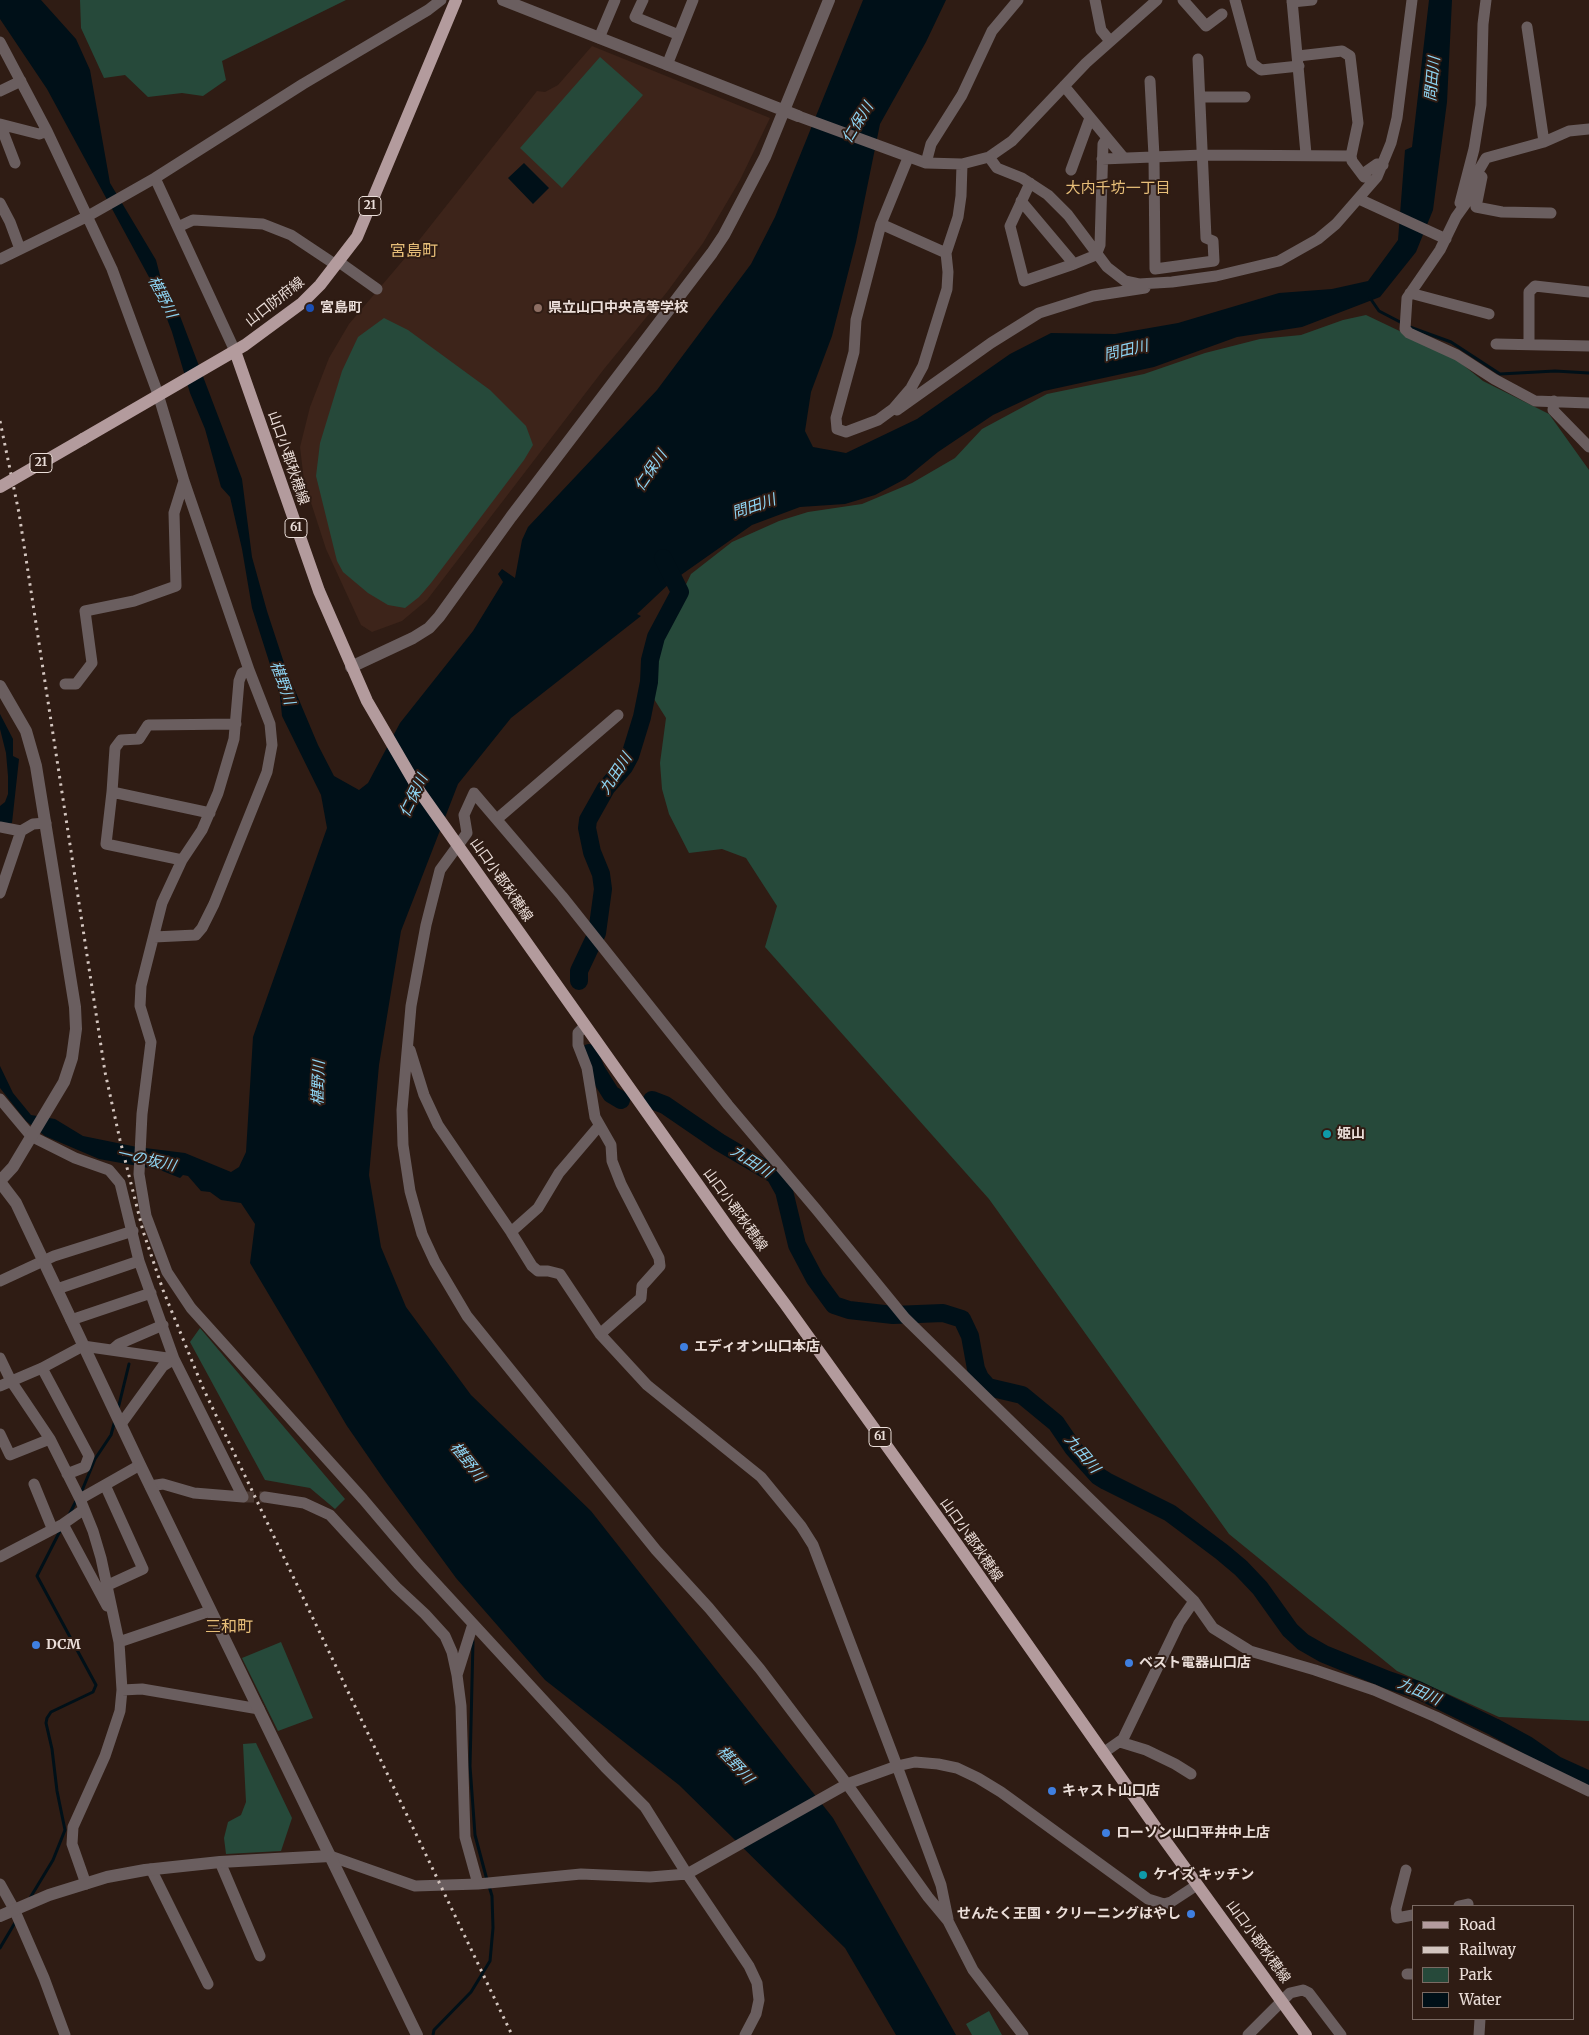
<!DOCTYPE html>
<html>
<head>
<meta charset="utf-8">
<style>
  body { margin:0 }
  #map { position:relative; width:1589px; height:2035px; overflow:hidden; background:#2f1c14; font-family:Merriweather,serif }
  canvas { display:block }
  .legend { position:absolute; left:1412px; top:1905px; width:162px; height:115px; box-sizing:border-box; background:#2f1c14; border:1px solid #7a6a63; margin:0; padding:6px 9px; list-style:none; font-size:15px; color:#ebded9 }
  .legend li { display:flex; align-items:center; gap:10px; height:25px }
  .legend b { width:25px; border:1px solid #7a6a63 }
</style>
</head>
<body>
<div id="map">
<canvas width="1589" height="2035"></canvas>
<ul class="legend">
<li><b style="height:6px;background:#b39b9d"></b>Road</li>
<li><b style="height:6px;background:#d3c5bf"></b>Railway</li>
<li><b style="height:14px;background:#26493a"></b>Park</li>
<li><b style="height:14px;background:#001018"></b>Water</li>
</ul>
</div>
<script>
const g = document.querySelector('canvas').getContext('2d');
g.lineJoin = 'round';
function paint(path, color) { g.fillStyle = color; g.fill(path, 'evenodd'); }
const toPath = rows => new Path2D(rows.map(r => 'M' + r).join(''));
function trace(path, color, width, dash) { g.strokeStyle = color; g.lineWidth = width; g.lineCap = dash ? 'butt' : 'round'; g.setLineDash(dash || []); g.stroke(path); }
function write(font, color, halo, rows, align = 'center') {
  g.font = font + ' Merriweather,"Noto Sans JP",serif'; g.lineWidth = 4; g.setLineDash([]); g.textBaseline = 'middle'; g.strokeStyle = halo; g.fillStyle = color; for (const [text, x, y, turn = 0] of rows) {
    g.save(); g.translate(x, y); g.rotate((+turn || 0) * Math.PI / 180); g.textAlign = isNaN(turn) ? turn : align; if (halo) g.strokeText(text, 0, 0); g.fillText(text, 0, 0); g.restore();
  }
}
paint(toPath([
  [592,46,770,118,740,180,703,243,667,292,604,369,427,600,402,621,372,632,361,625,326,549,304,481,300,447,310,407,329,358,349,324,405,258,537,91,545,92,558,85]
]), '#3d241a');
paint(toPath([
  [80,0,346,0,222,61,226,80,203,96,182,93,148,97,125,75,104,78,81,28],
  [600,57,643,95,562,188,520,148],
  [1366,315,1452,356,1483,381,1549,414,1589,470,1589,1721,1499,1717,1397,1671,1229,1534,989,1199,765,947,777,906,746,858,722,849,689,853,669,814,662,789,660,763,666,718,654,699,658,642,691,574,732,542,779,521,808,512,862,504,912,483,955,458,982,429,1047,394,1144,374,1205,353,1260,339,1301,335,1343,320],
  [384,318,408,330,490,390,526,426,533,445,524,460,431,583,419,597,405,608,388,605,368,593,343,572,337,561,316,476,320,443,342,371,358,337],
  [200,1328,345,1499,335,1509,310,1488,265,1480,190,1342],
  [281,1642,313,1718,278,1731,242,1658],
  [256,1743,292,1818,281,1851,226,1854,224,1838,228,1822,241,1815,246,1802,243,1744],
  [989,2011,1002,2035,972,2035,966,2024]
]), '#26493a');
paint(toPath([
  [0,0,41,0,76,39,90,70,110,183,156,260,163,287,180,316,242,479,252,557,267,611,286,669,318,745,334,776,359,790,368,783,400,723,473,631,503,582,498,574,502,569,515,578,522,540,528,527,657,390,751,264,775,217,863,0,946,0,926,42,880,124,856,242,832,336,811,392,805,431,813,447,846,453,917,419,1010,354,1051,333,1115,334,1178,323,1279,293,1332,289,1368,281,1398,240,1405,150,1412,147,1429,0,1452,0,1447,102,1433,210,1416,252,1380,297,1302,327,1237,337,1154,367,1044,391,993,415,938,452,905,479,875,495,845,504,800,507,752,525,671,582,637,614,641,616,511,718,458,784,401,931,379,1065,369,1175,381,1247,406,1307,471,1395,591,1511,833,1818,956,2035,896,2035,845,1948,679,1785,545,1680,456,1578,385,1481,347,1426,250,1263,255,1224,241,1203,221,1200,210,1192,201,1191,188,1176,183,1175,180,1178,160,1170,99,1159,45,1136,26,1121,0,1088,0,1066,13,1093,31,1115,55,1119,83,1136,137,1147,185,1153,231,1172,239,1167,246,1152,253,1037,327,828,321,795,282,716,280,696,252,608,242,549,230,497,221,487,205,429,190,393,172,332,156,290,47,89,0,19],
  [524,163,549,188,533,204,508,178],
  [0,714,13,739,13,756,19,759,12,823,2,825,0,833,0,806,5,802,8,794,8,776,6,753,0,729]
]), '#001018');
trace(toPath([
  [1370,298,1379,311,1402,323],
  [1407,326,1451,342,1500,374,1555,371,1589,373],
  [118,1409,129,1364],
  [81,1493,95,1459,111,1435,115,1420],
  [69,1515,76,1501],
  [473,1641,470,1766,475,1835,487,1880],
  [30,1898,53,1860,65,1830,57,1791,52,1749,46,1723,47,1718,51,1712,93,1692,96,1685,37,1576,61,1529],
  [0,1948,16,1921],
  [433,2035,434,2030,471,1992,490,1961,493,1928,492,1896,489,1886]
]), '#001018', 3);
trace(toPath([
  [579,981,579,971,597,933,603,889,601,874,592,852,587,828,588,820,606,788,624,767,630,756,642,717,649,682,650,660,656,637,680,592,663,558],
  [589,1053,596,1070,611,1094,621,1100],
  [652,1100,665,1105,719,1142,775,1175,784,1191,797,1245,815,1279,834,1305,849,1310,893,1315,943,1313,962,1319,970,1336,976,1369,980,1378,988,1387,1022,1395,1056,1423,1073,1448,1098,1476,1106,1481,1170,1513,1222,1552,1241,1568,1260,1588,1290,1630,1303,1642,1324,1654,1388,1680,1418,1690,1494,1727,1527,1745,1556,1765,1589,1780]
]), '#001018', 18);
trace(toPath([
  [243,1497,265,1497]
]), '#4b3932', 11, [11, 5.5]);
trace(toPath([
  [643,0,635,17,679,35],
  [1095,0,1101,30,1110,41],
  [1183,0,1206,26,1222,14],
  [1235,0,1252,63,1261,70,1299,66],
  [1292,0,1306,154],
  [1292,2,1312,0],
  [1527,27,1544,142],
  [599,38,615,0],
  [0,42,47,131,112,269,158,394,184,481,249,670,270,724,272,745,267,772,214,904,202,928,196,935,154,937],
  [667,65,693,0],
  [1150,81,1154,156,1155,269,1214,261,1213,241,1206,238,1198,59],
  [1064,86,1123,157],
  [0,91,21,81],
  [1200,97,1245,97],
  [798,116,926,163,962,164,989,157,1012,141,1086,63,1157,0],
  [0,124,39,134,47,131],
  [0,124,15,163],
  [1589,129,1569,131,1544,142,1486,158,1479,170,1466,203,1456,217,1440,250,1407,298,1405,329,1409,333,1457,355,1494,379,1535,401,1589,403],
  [1351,156,1352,161,1364,177,1367,171,1377,164,1383,165],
  [989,157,997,168,1022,178,1048,195,1068,215,1107,267,1125,281,1139,284,1172,282,1216,276,1279,261,1318,239,1336,224,1377,177,1391,143,1397,118,1412,0],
  [908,158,881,224,856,320,854,352,836,418,837,429,846,432,878,420,893,409,911,388,923,366,947,289,948,272,946,253,958,217,961,196,962,164],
  [1102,159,1203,155,1351,156,1358,123,1350,56,1342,51,1298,56],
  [926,163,931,144,962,95,992,31,1018,0],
  [1071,170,1090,118],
  [1482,177,1476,207,1502,212,1551,213],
  [155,178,235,351],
  [1030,183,1010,226,1024,281,1074,264,1096,255,1100,245,1103,144,1107,138],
  [1359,199,1446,239],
  [1021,201,1074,264],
  [0,203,10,222,20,249],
  [1460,203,1474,149,1481,105,1483,24,1486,0],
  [881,224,946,253],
  [178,227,193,220,263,224,291,235,336,265],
  [0,259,88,216,155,178,303,84,428,10,441,0],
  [339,262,377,289],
  [1410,293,1489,314],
  [1496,344,1589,346],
  [1529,344,1529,292,1535,286,1589,292],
  [1554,401,1553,410,1589,447],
  [897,410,991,343,1039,313,1093,296,1145,288],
  [249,670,242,673,239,681,234,739,218,793,202,830,182,860,162,903,141,986,140,1006,151,1042,142,1114,139,1174,146,1216,167,1272,191,1308,363,1499,418,1564,605,1767,645,1807,687,1874,749,1966,757,1983,759,2000,756,2014,745,2035],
  [65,684,76,684,92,663,85,611,134,601,176,586,174,513,184,481],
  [112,792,210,813],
  [497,819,618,715],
  [0,827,21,831,33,824,46,823],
  [182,860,106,844,112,792,115,748,121,740,139,739,148,725,236,724],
  [0,893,21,831],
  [585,1026,578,1033,578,1045,587,1068,595,1117,611,1145,612,1161,621,1184,659,1258,660,1266,642,1286,641,1298,600,1334],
  [410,1050,424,1095,438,1125,511,1232,532,1266,538,1271,548,1271,560,1274,600,1334,647,1385,761,1477,801,1526,813,1545,897,1766,941,1885,948,1919],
  [0,1099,31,1136,75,1158,109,1170,120,1183,139,1261,174,1359,163,1366,121,1424],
  [511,1232,538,1208,559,1173,599,1126],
  [0,1281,54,1256,133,1231],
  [57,1289,139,1261],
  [71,1320,151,1293],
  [112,1350,119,1344,163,1325],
  [0,1358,11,1381,50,1439,80,1499,93,1531,101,1558,119,1642,122,1690,120,1711,105,1756,73,1827,72,1844,86,1884],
  [42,1368,89,1456,85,1467,67,1474],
  [0,1386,42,1368,83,1346,174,1359,243,1497],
  [0,1434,10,1455,50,1439],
  [34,1484,52,1528],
  [105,1485,143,1569,106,1586],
  [150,1486,163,1484,194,1493,243,1497],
  [265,1497,304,1503,330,1515,396,1587,425,1614,445,1636,452,1652,457,1675,461,1706,465,1837,478,1884],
  [80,1499,140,1465],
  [63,1524,107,1606],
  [0,1557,63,1524,83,1510],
  [119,1642,210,1611],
  [457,1675,473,1624],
  [122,1690,142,1689,259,1709],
  [1120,1742,1146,1750,1175,1764,1191,1774],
  [1103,1753,1123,1739,1179,1623,1194,1601],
  [330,1856,415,1886,478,1884,581,1874,650,1877,687,1874,847,1784,897,1766,915,1762,938,1764,957,1768,978,1778,1001,1792,1148,1899,1164,1904,1171,1902,1197,1885],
  [220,1862,260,1956],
  [151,1869,208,1984],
  [1406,1870,1396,1909,1397,1918,1413,1915],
  [0,1884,14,1909,44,1978,65,2035],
  [1459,1906,1468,1904,1468,1906],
  [1407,1974,1413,1974],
  [1023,2035,973,1970,948,1921,928,1897,847,1784,760,1669,709,1608,656,1550,467,1316,435,1262,422,1234,410,1191,403,1145,402,1110,411,1006,426,925,440,870,467,833,464,815,474,793,562,896,728,1105,816,1209,905,1318,1194,1601,1213,1628,1250,1651,1315,1670,1374,1690,1436,1717,1589,1791],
  [1248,2035,1290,1993,1303,1990,1309,1993,1341,2035],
  [1479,2035,1480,2019]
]), '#6a5e5f', 11);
trace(toPath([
  [503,0,798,116],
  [351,667,413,638,429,628,439,617,511,517,712,253,724,235,765,157,829,0],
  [0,686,26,731,36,766,75,1007,76,1029,72,1058,64,1082,13,1167,0,1181],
  [0,1182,16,1203,140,1465,417,2035],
  [0,1916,49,1895,107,1877,145,1870,220,1862,330,1856]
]), '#6a5e5f', 12);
trace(toPath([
  [235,351,319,591,367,701,420,792,735,1237,785,1304,952,1537,1159,1832,1306,2035],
  [83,439,245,345,302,303,320,285,357,237,456,0]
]), '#b39b9d', 12);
trace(toPath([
  [0,421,19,513,105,1072,120,1140,143,1231,163,1290,203,1388,512,2035]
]), '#d3c5bf', 3, [2.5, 5]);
trace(toPath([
  [0,487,83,439]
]), '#b39b9d', 12);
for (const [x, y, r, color] of [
  [310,308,5,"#1a4fb4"],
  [538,308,5,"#8d6e63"],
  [1327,1134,5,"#0f9aa8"],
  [684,1347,5,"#3f7fe0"],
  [36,1645,5,"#3f7fe0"],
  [1129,1663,5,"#3f7fe0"],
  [1052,1791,5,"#3f7fe0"],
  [1106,1833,5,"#3f7fe0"],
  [1143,1875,5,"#0f9aa8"],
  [1191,1914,5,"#3f7fe0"]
]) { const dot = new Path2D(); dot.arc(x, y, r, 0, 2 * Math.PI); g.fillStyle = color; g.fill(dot); trace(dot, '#2f1c14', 2); }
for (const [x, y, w] of [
  [370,206,22],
  [41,463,22],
  [296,528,22],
  [880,1437,22]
]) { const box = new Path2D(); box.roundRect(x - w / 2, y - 9.5, w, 19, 4); g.fillStyle = '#2f1c14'; g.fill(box); trace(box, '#ebded9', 1); }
write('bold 12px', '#ebded9', null, [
  ["21",370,206],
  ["21",41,463],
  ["61",296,528],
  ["61",880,1437]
]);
write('14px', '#ebded9', '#2f1c14', [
  ["山口防府線",275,302,-38],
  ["山口小郡秋穂線",288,458,71],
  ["山口小郡秋穂線",501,880,55],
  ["山口小郡秋穂線",735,1210,54],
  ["山口小郡秋穂線",971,1540,55],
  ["山口小郡秋穂線",1258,1942,54]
]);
write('bold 14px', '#ebded9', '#2f1c14', [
  ["宮島町",320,308],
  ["県立山口中央高等学校",548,308],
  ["姫山",1337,1134],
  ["エディオン山口本店",694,1347],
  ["DCM",46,1645],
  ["ベスト電器山口店",1139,1663],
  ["キャスト山口店",1062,1791],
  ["ローソン山口平井中上店",1116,1833],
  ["ケイズ キッチン",1153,1875],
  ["せんたく王国・クリーニングはやし",1181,1914,"right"]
], 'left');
write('italic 15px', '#8ed5f4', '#2f1c14', [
  ["問田川",1433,79,-85],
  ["仁保川",858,123,-58],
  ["椹野川",162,297,63],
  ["問田川",1126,351,-13],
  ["仁保川",651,471,-56],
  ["問田川",754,507,-19],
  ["椹野川",282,683,70],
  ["九田川",616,774,-57],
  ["仁保川",414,796,-64],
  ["椹野川",319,1083,-88],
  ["一の坂川",146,1160,13],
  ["九田川",751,1162,33],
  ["九田川",1082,1454,50],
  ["椹野川",467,1462,52],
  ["九田川",1419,1692,24],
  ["椹野川",735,1765,47]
]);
write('15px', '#e8bf79', '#2f1c14', [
  ["大内千坊一丁目",1118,189]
]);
write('16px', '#e8bf79', '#2f1c14', [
  ["宮島町",414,251],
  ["三和町",229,1627]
]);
</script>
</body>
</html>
